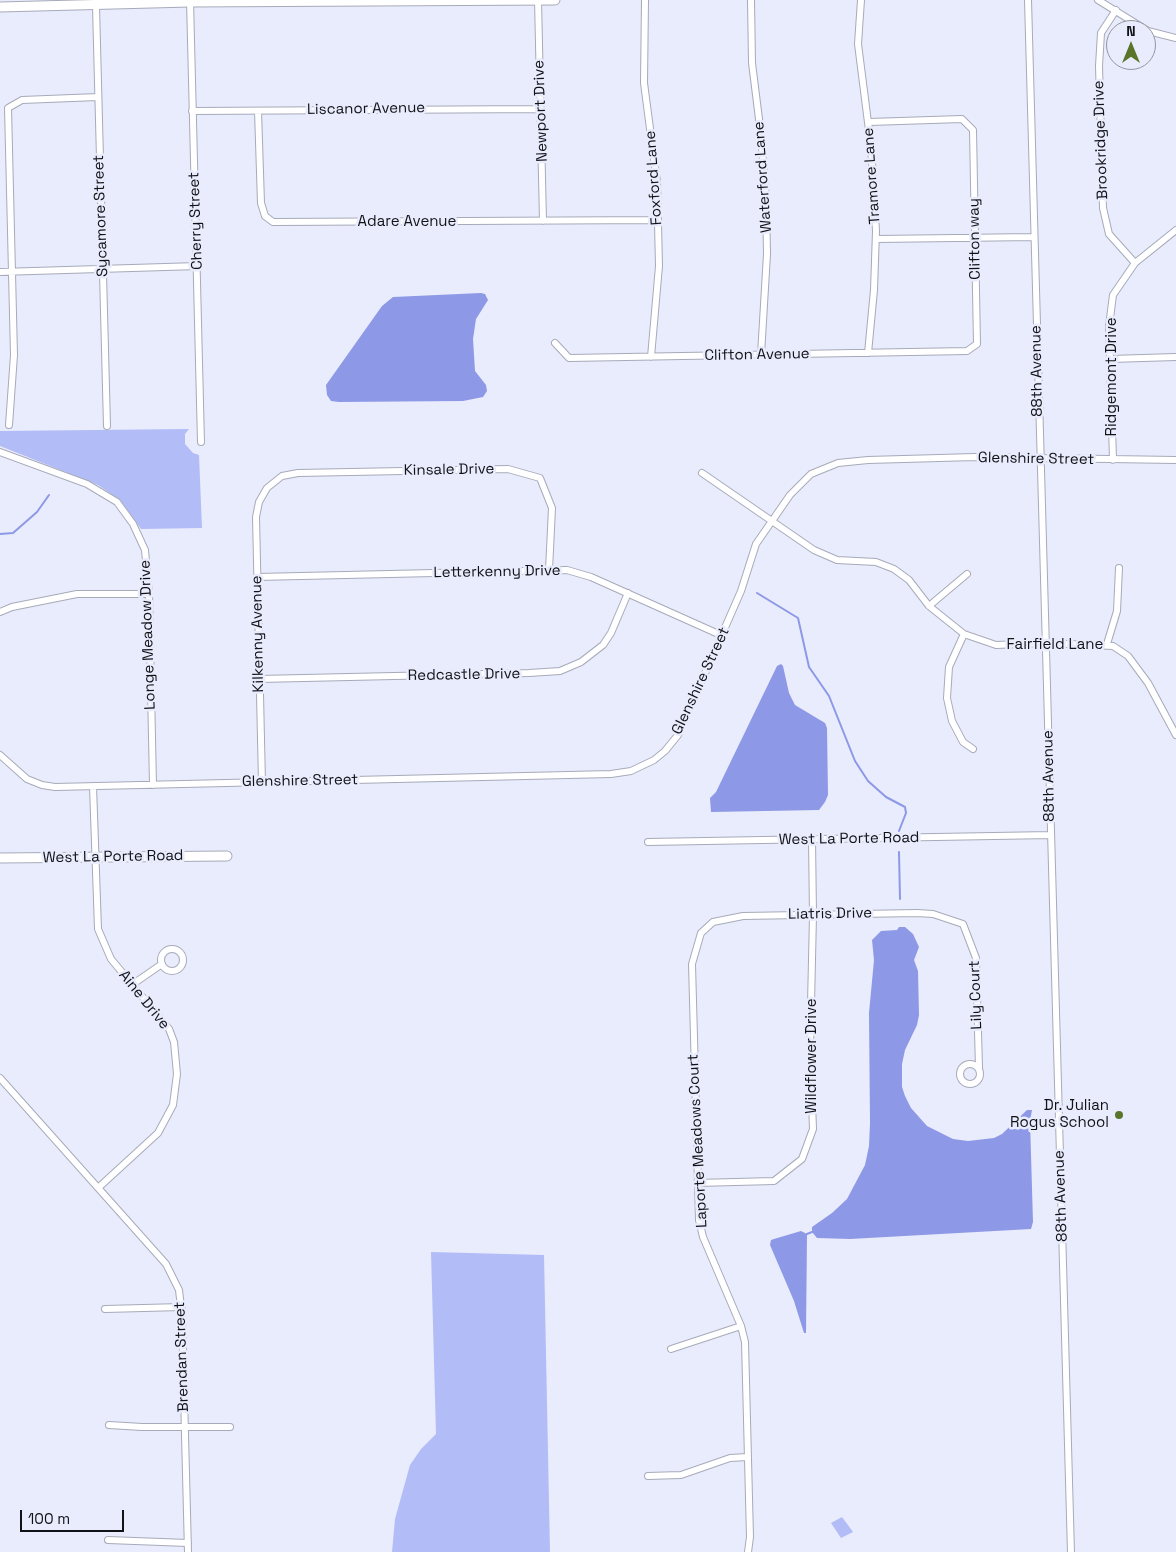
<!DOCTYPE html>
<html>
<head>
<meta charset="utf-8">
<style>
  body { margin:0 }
  #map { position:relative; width:1176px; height:1552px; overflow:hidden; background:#e9ecfc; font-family:"Space Grotesk",sans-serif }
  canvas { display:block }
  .north { position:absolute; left:1106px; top:20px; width:50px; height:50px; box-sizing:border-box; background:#e9ecfc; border:1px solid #9395a0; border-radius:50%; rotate:0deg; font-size:14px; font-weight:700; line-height:20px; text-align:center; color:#111217 }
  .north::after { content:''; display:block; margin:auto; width:18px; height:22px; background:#597529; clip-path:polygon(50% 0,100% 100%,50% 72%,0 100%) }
  .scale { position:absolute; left:20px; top:1510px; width:104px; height:22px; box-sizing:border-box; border:2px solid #111217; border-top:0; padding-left:6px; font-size:15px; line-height:18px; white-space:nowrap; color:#111217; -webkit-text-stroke:4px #e9ecfc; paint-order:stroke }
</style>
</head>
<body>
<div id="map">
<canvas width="1176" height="1552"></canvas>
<div class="north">N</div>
<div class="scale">100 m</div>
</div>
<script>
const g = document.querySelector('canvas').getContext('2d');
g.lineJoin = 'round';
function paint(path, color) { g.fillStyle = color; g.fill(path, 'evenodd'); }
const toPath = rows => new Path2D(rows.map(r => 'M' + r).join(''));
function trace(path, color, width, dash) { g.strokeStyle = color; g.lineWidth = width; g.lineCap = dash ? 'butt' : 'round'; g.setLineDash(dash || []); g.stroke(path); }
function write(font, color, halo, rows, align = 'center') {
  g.font = font + ' "Space Grotesk",sans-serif'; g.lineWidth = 5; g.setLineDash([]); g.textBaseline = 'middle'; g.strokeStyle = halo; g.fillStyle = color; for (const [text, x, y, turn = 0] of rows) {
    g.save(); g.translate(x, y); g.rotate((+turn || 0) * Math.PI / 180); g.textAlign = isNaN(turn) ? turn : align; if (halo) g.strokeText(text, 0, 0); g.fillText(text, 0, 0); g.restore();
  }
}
paint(toPath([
  [189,429,185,434,185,444,193,453,199,455,202,528,141,529,120,500,98,485,0,446,0,431],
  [431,1252,544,1255,550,1552,392,1552,395,1519,410,1465,421,1449,436,1434],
  [842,1517,853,1532,841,1538,831,1523]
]), '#b2bcf7');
paint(toPath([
  [481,293,485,294,488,300,476,319,473,339,475,371,486,385,487,391,483,397,463,401,339,402,331,401,327,395,326,385,382,306,393,297],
  [781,664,783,666,789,693,795,705,825,723,827,728,828,795,825,802,819,810,711,812,710,798,716,792,777,666],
  [899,927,905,927,913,934,919,947,914,960,918,971,919,1015,917,1025,905,1050,902,1064,902,1087,905,1096,911,1108,927,1126,953,1139,968,1141,994,1138,1002,1134,1027,1110,1032,1110,1030,1121,1033,1222,1031,1229,850,1239,817,1238,812,1232,812,1227,832,1213,847,1199,865,1165,869,1146,870,1123,869,1013,874,960,872,940,881,931,897,930],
  [801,1231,807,1234,806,1333,804,1333,794,1301,770,1245,771,1240,774,1239]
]), '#8d98e6');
trace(toPath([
  [0,534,13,533,37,512,49,495],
  [757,593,798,618,809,667,829,696,855,761,868,781,886,797,905,807,906,813,899,831],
  [899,852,900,899],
  [807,1234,812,1232]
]), '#8d98e6', 2);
const street = toPath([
  [190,0,201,442],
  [538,0,543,221],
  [645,0,644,83,657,182,659,266,651,357],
  [751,0,752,63,761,135,766,200,767,254,761,355],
  [861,0,858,44,871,146,876,231,874,290,868,353],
  [1028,0,1071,1552],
  [1098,0,1148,31,1176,38],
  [96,6,107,426],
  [1116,10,1101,33,1099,66,1103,208,1109,234,1135,263],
  [192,111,541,109],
  [258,111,261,203,265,216,273,222,658,220],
  [876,239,1034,237],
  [0,272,198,266],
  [555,343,569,358,967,351,977,344,973,130,962,119,869,122],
  [1110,359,1176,357],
  [9,425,14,355,8,108,22,100,98,97],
  [0,452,87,484,117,502,133,524,145,550,149,594,153,785],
  [1113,460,1109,326,1113,295,1135,263,1176,230],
  [702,473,814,550,837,560,876,562,894,569,909,580,929,606,964,634,996,645,1046,643,1113,646,1128,656,1148,683,1176,735],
  [257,577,567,570,591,577,723,636],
  [929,606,967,574],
  [0,612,12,607,77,594,149,594],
  [964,634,949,667,947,698,952,721,963,742,973,749],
  [1107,644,1117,611,1119,568],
  [259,679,529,673,560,671,581,662,603,645,611,633,628,593],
  [0,755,27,779,42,785,55,787,611,774,631,771,654,760,665,751,678,735,741,591,756,544,790,495,811,474,838,463,868,460,975,457,1176,460],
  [262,783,256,517,259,502,267,488,282,476,298,473,508,469,540,478,552,508,549,570],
  [93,786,98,929,111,959,169,1029,174,1042,177,1074,173,1105,158,1133,98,1188],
  [648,842,1051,835],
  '161 960a11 11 0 1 1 22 0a11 11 0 1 1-22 0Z',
  [133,984,162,964],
  '960 1074a10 10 0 1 1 20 0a10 10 0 1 1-20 0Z',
  [0,1078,166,1264,179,1290,182,1316,188,1552],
  [697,1183,774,1181,802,1159,813,1129,810,1049,813,915,812,839],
  [105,1309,182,1307],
  [671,1349,741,1326],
  [109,1425,142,1427,230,1427],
  [648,1476,681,1475,730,1458,747,1457],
  [108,1540,188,1543],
  [748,1552,750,1537,745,1342,741,1326,703,1237,699,1220,692,964,701,933,713,922,743,916,917,913,933,914,963,924,976,958,979,1068]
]);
const secondary = toPath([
  [0,7,190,2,555,0],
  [0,858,227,856]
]);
trace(street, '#a7aab9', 8);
trace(secondary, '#a7aab9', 11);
trace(street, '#fff', 6);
trace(secondary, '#fff', 9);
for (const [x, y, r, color] of [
  [1119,1115,5,"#597529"]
]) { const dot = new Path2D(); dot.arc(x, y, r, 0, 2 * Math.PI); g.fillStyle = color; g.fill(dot); trace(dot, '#e9ecfc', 2); }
write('15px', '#111217', '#e9ecfc', [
  ["Liscanor Avenue",366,109,-1],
  ["Newport Drive",541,111,-92],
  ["Brookridge Drive",1101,140,-92],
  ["Tramore Lane",872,176,-94],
  ["Waterford Lane",763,177,-94],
  ["Foxford Lane",654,178,-94],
  ["Sycamore Street",101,216,-92],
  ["Cherry Street",196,221,-92],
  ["Adare Avenue",407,222],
  ["Clifton way",975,239,-91],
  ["Clifton Avenue",757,355,-1],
  ["88th Avenue",1037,371,-91],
  ["Ridgemont Drive",1112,377,-90],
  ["Glenshire Street",1036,459,1],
  ["Kinsale Drive",449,470,-1],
  ["Letterkenny Drive",497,572,-1],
  ["Kilkenny Avenue",258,634,-91],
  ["Longe Meadow Drive",148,635,-92],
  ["Fairfield Lane",1055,645],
  ["Redcastle Drive",464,675,-1],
  ["Glenshire Street",701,681,-65],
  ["88th Avenue",1049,776,-91],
  ["Glenshire Street",300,781,-1],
  ["West La Porte Road",849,839,-1],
  ["West La Porte Road",113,857,-1],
  ["Liatris Drive",830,914,-1],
  ["Lily Court",976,995,-92],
  ["Aine Drive",144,1000,51],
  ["Wildflower Drive",812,1056,-90],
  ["Laporte Meadows Court",698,1141,-93],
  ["88th Avenue",1061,1196,-92],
  ["Brendan Street",182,1357,-92]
]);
write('15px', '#111217', '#e9ecfc', [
  ["Dr. Julian",1109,1106],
  ["Rogus School",1109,1123]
], 'right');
</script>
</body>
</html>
